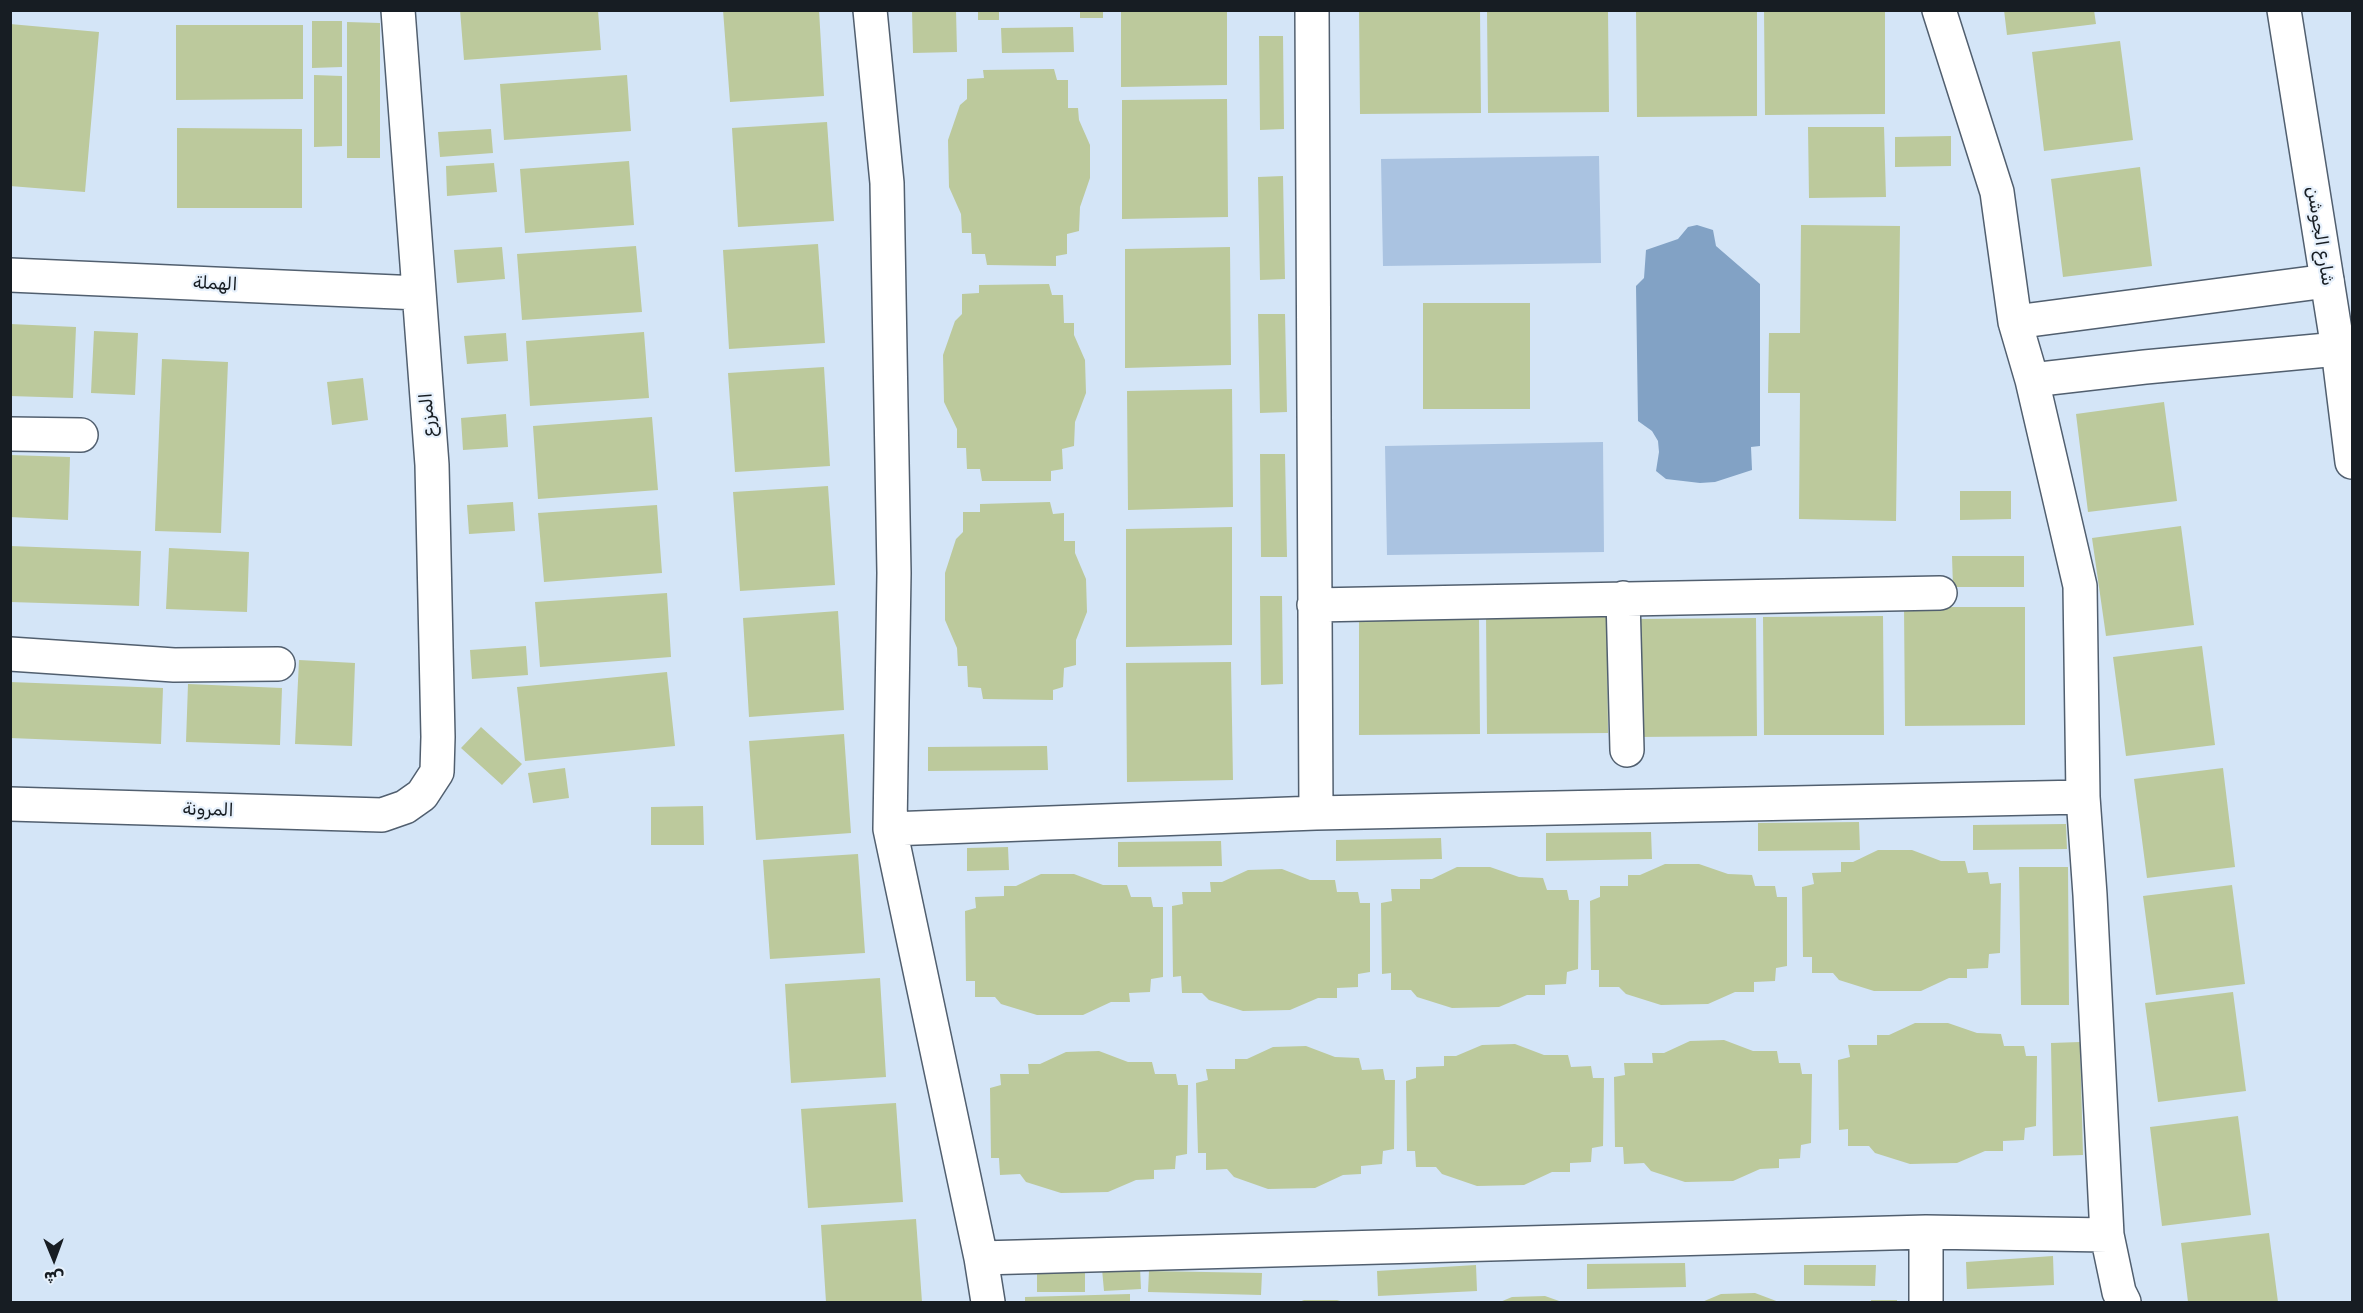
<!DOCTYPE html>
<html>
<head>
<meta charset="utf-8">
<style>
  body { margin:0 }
  #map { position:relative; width:2363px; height:1313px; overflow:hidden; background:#d4e5f7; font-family:Rubik,"Noto Sans Arabic",sans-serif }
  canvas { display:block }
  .frame { position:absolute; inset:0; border:12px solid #171d23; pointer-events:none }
  .north { position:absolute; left:24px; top:1229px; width:60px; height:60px; -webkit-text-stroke:4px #e7f1fc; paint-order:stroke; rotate:179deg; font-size:16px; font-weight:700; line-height:24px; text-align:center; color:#171d23 }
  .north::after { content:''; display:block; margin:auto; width:21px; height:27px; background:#171d23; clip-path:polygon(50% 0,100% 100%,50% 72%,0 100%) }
</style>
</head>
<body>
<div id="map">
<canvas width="2363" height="1313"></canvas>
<div class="frame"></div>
<div class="north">ش</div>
</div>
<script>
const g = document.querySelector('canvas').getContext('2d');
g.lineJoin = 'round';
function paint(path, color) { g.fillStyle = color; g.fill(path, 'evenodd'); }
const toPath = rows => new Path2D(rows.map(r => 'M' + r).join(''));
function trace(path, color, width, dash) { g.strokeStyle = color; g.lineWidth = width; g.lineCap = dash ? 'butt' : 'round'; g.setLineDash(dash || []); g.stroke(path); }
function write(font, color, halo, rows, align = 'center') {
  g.font = font + ' Rubik,"Noto Sans Arabic",sans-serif'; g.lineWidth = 4.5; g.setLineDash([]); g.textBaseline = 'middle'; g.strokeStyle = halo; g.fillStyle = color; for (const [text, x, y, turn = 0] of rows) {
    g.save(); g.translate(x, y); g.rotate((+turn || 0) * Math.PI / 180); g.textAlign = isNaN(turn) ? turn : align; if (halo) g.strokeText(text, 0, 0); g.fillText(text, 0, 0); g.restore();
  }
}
paint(toPath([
  [1599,156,1601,263,1383,266,1381,159],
  [1603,442,1604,552,1387,555,1385,446]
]), '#aac3e1');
paint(toPath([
  [1697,225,1713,230,1716,246,1760,284,1760,446,1751,447,1752,470,1715,482,1700,483,1666,479,1656,471,1659,452,1658,441,1652,431,1638,421,1636,286,1644,278,1646,250,1678,239,1688,227]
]), '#82a2c5');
paint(toPath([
  [460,10,598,10,601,50,464,60],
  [723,10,819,10,824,96,730,102],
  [912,10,956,10,957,52,913,53],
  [978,10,999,10,999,20,978,20],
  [1080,10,1103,10,1103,18,1080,18],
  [1121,10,1227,10,1227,85,1121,87],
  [1359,10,1480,10,1481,113,1360,114],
  [1487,10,1608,10,1609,112,1488,113],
  [1636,10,1757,10,1757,116,1637,117],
  [1764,10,1885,10,1885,114,1765,115],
  [2004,10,2094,10,2096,24,2007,35],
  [312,21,342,21,342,67,312,68],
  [347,22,380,23,380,158,347,158],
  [10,24,99,32,85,192,10,186],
  [176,25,303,25,303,99,176,100],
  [1073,27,1074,52,1002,53,1001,28],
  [1259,36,1283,36,1284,129,1260,130],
  [2120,41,2133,140,2044,151,2032,52],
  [1054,69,1057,80,1068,80,1068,108,1078,108,1079,120,1090,145,1090,178,1080,207,1079,231,1067,234,1067,254,1056,256,1056,266,987,265,985,254,972,254,971,233,962,233,961,214,949,187,948,140,960,105,967,99,967,79,984,78,983,70],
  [314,75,342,76,342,146,314,147],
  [627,75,631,131,504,140,500,84],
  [1227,99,1228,217,1122,219,1122,100],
  [827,122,834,221,738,227,732,128],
  [1808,127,1884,127,1886,197,1809,198],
  [177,128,302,129,302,208,177,208],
  [491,129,493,153,440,157,438,132],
  [1951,136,1951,166,1895,167,1895,137],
  [629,161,634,225,525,233,520,169],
  [494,163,497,192,447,196,446,166],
  [2140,167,2152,266,2063,277,2051,179],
  [1283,176,1285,279,1260,280,1258,177],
  [1801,225,1900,226,1896,521,1799,519,1800,393,1768,393,1769,333,1800,333],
  [818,244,825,343,729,349,723,250],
  [636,246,642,312,522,320,517,254],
  [502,247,505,279,457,283,454,250],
  [1230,247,1231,365,1125,368,1125,249],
  [1049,284,1052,295,1063,295,1064,323,1074,323,1074,335,1085,360,1086,393,1075,422,1074,446,1062,449,1063,469,1051,471,1051,481,982,481,980,469,967,469,966,448,957,448,957,429,944,402,943,355,955,321,962,314,962,294,979,293,979,285],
  [1423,303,1530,303,1530,409,1423,409],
  [1258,314,1285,314,1287,412,1260,413],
  [10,324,76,327,73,398,10,396],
  [94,331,138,333,135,395,91,393],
  [644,332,649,398,530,406,526,341],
  [506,333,508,361,467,364,464,336],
  [162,359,228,362,221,533,155,531],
  [824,367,830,466,735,472,728,373],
  [363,378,368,420,332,425,327,382],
  [1232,389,1233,507,1128,510,1127,391],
  [2164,402,2177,501,2088,512,2076,414],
  [506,414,508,447,463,450,461,418],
  [652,417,658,490,538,499,533,426],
  [1260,454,1285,454,1287,557,1261,557],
  [10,455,70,457,68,520,10,517],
  [828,486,835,585,740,591,733,492],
  [1960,491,2011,491,2011,519,1960,520],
  [513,502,515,531,469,534,467,505],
  [1050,502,1053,514,1064,513,1064,541,1075,541,1075,553,1086,579,1087,612,1076,640,1076,665,1064,668,1063,687,1053,690,1053,700,983,699,981,688,968,687,967,666,958,666,957,648,945,620,945,573,956,539,963,532,963,512,980,512,980,504],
  [657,505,662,573,544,582,538,513],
  [2181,526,2194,625,2106,636,2092,538],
  [1232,527,1232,645,1126,647,1126,529],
  [10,546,141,551,139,606,10,602],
  [169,548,249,552,247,612,166,609],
  [1952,556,2024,556,2024,587,1953,587],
  [667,593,671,657,540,667,535,602],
  [1260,596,1282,596,1283,684,1261,685],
  [1904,607,2025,607,2025,725,1905,726],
  [838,611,844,710,749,717,743,618],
  [1607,614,1608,733,1487,734,1486,615],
  [1479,616,1480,734,1359,735,1359,617],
  [1883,616,1884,735,1764,735,1763,617],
  [1756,618,1757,736,1636,737,1635,619],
  [526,646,528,675,472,679,470,650],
  [2202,646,2215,745,2126,756,2113,657],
  [299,660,355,663,352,746,295,744],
  [1231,662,1233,780,1127,782,1126,663],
  [667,672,675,746,525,761,517,687],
  [10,682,163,688,161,744,10,738],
  [188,684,282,688,280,745,186,742],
  [481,727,522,764,502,785,461,748],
  [844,734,851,833,756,840,749,741],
  [1047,746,1048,770,928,771,928,747],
  [565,768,569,798,533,803,528,773],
  [2223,768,2235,867,2147,878,2134,779],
  [703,806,704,845,651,845,651,807],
  [1859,822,1860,850,1758,851,1758,823],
  [2066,824,2067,849,1973,850,1973,825],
  [1651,832,1652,859,1546,861,1546,833],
  [1441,838,1442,859,1336,861,1336,840],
  [1221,841,1222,866,1118,867,1118,842],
  [1008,847,1009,870,967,871,967,848],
  [1878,850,1912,850,1941,861,1965,861,1968,873,1988,872,1990,884,2001,883,2000,953,1989,954,1988,968,1967,969,1967,978,1949,978,1921,991,1874,991,1839,980,1833,973,1812,973,1812,957,1803,957,1802,887,1814,884,1812,873,1841,872,1841,862,1853,862],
  [858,854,865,953,770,959,763,860],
  [1665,864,1699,864,1728,874,1752,875,1755,886,1775,886,1777,897,1787,897,1787,966,1776,968,1775,981,1754,982,1754,992,1735,992,1708,1004,1661,1005,1626,994,1619,987,1599,987,1599,970,1591,970,1590,901,1600,897,1600,886,1628,886,1628,875,1640,875],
  [1457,867,1490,867,1519,877,1543,878,1547,890,1567,890,1569,900,1579,900,1578,969,1567,972,1566,984,1545,985,1545,995,1527,995,1499,1007,1452,1008,1417,997,1411,990,1391,990,1391,973,1382,974,1381,903,1392,901,1391,889,1420,889,1420,879,1432,879],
  [2019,867,2068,867,2069,1005,2021,1005],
  [1282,869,1310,880,1335,880,1337,892,1358,892,1360,903,1370,903,1370,972,1358,974,1358,987,1337,988,1337,998,1318,998,1290,1010,1243,1011,1209,1000,1202,993,1182,993,1181,976,1173,977,1172,906,1183,904,1182,892,1211,892,1210,882,1222,882,1248,870],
  [1041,874,1074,874,1103,885,1127,885,1131,897,1151,897,1153,907,1163,907,1163,977,1151,979,1150,992,1129,993,1130,1002,1111,1002,1083,1015,1037,1015,1001,1004,995,997,975,997,975,981,966,981,965,911,976,908,975,897,1004,896,1004,886,1016,886],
  [2232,885,2245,984,2156,995,2143,896],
  [880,978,886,1077,791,1083,785,984],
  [2233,992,2246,1091,2158,1102,2145,1003],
  [1915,1023,1948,1023,1977,1033,2001,1034,2004,1046,2024,1046,2026,1056,2037,1056,2036,1126,2025,1128,2024,1140,2003,1141,2003,1151,1985,1151,1957,1163,1910,1164,1875,1153,1869,1146,1848,1146,1848,1129,1839,1130,1838,1060,1850,1057,1848,1045,1877,1045,1877,1035,1889,1035],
  [1724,1040,1753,1051,1777,1051,1779,1063,1800,1063,1802,1074,1812,1074,1811,1143,1801,1145,1800,1158,1779,1159,1779,1168,1760,1169,1733,1181,1685,1182,1651,1171,1644,1163,1624,1164,1623,1147,1615,1147,1614,1077,1625,1075,1624,1063,1653,1063,1652,1053,1664,1053,1690,1041],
  [2080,1042,2083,1155,2053,1156,2051,1043],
  [1515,1044,1544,1055,1568,1055,1571,1067,1591,1066,1593,1078,1604,1078,1603,1146,1592,1148,1591,1162,1570,1163,1570,1172,1552,1172,1524,1185,1477,1186,1442,1174,1436,1167,1416,1167,1415,1151,1407,1151,1406,1081,1416,1078,1416,1067,1444,1066,1444,1056,1456,1056,1482,1045],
  [1306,1046,1335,1057,1359,1058,1362,1070,1383,1069,1385,1080,1395,1080,1394,1149,1383,1151,1382,1164,1361,1166,1361,1174,1343,1175,1315,1188,1268,1189,1234,1177,1227,1169,1206,1170,1206,1153,1198,1153,1196,1083,1208,1080,1206,1069,1235,1069,1235,1059,1247,1059,1273,1047],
  [1099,1051,1128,1062,1152,1062,1155,1074,1176,1074,1178,1085,1188,1085,1187,1154,1176,1156,1175,1169,1154,1170,1154,1179,1136,1180,1108,1192,1061,1193,1026,1182,1020,1174,1000,1175,999,1158,991,1158,990,1088,1001,1085,1000,1074,1029,1074,1028,1064,1040,1064,1066,1052],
  [896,1103,903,1202,808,1208,801,1109],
  [2238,1116,2251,1215,2162,1226,2150,1127],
  [916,1219,922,1302,826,1302,821,1225],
  [2269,1233,2278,1302,2188,1302,2181,1243],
  [2053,1256,2054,1285,1967,1289,1966,1262],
  [1685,1263,1686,1287,1587,1289,1587,1264],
  [1476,1265,1477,1291,1378,1296,1377,1271],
  [1804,1265,1876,1265,1875,1286,1804,1285],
  [1140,1267,1141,1289,1104,1291,1102,1269],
  [1037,1271,1085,1272,1085,1292,1037,1292],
  [1149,1271,1262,1273,1261,1295,1148,1292],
  [1755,1293,1779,1302,1702,1302,1721,1294],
  [1130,1294,1130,1302,1025,1302,1025,1297],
  [1545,1296,1562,1302,1500,1302,1512,1297],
  [1304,1300,1337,1300,1344,1302,1299,1302],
  [1871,1300,1897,1300,1897,1302,1871,1302]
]), '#bcc99c');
const street = toPath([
  [870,10,887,183,894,573,890,829,981,1258,988,1302],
  [1312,10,1316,813],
  [1939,10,1997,192,2015,322,2032,380,2080,586,2083,797,2090,895,2107,1235,2119,1292,2124,1302],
  [10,275,419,293],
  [2015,322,2327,281],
  [2032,380,2145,367,2338,349],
  [10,434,81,435],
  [1623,598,1627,750],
  [1314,605,1940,593],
  [10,654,174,665,278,664],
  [10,804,382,815,405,807,422,795,437,772,438,737,432,465,398,10],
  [890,829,1316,813,2083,797],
  [981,1258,1926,1232,2107,1235],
  [1926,1302,1926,1232]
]);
const secondary = toPath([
  [2284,10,2338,349,2352,462]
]);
trace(street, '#515f6f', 36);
trace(secondary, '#515f6f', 36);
trace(street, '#fff', 33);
trace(secondary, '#fff', 33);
write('18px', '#171d23', '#e7f1fc', [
  ["شارع الجوشن",2320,236,81],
  ["الهملة",215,284,3],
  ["المزرع",428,415,-95],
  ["المرونة",208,810,2]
]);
</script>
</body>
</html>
